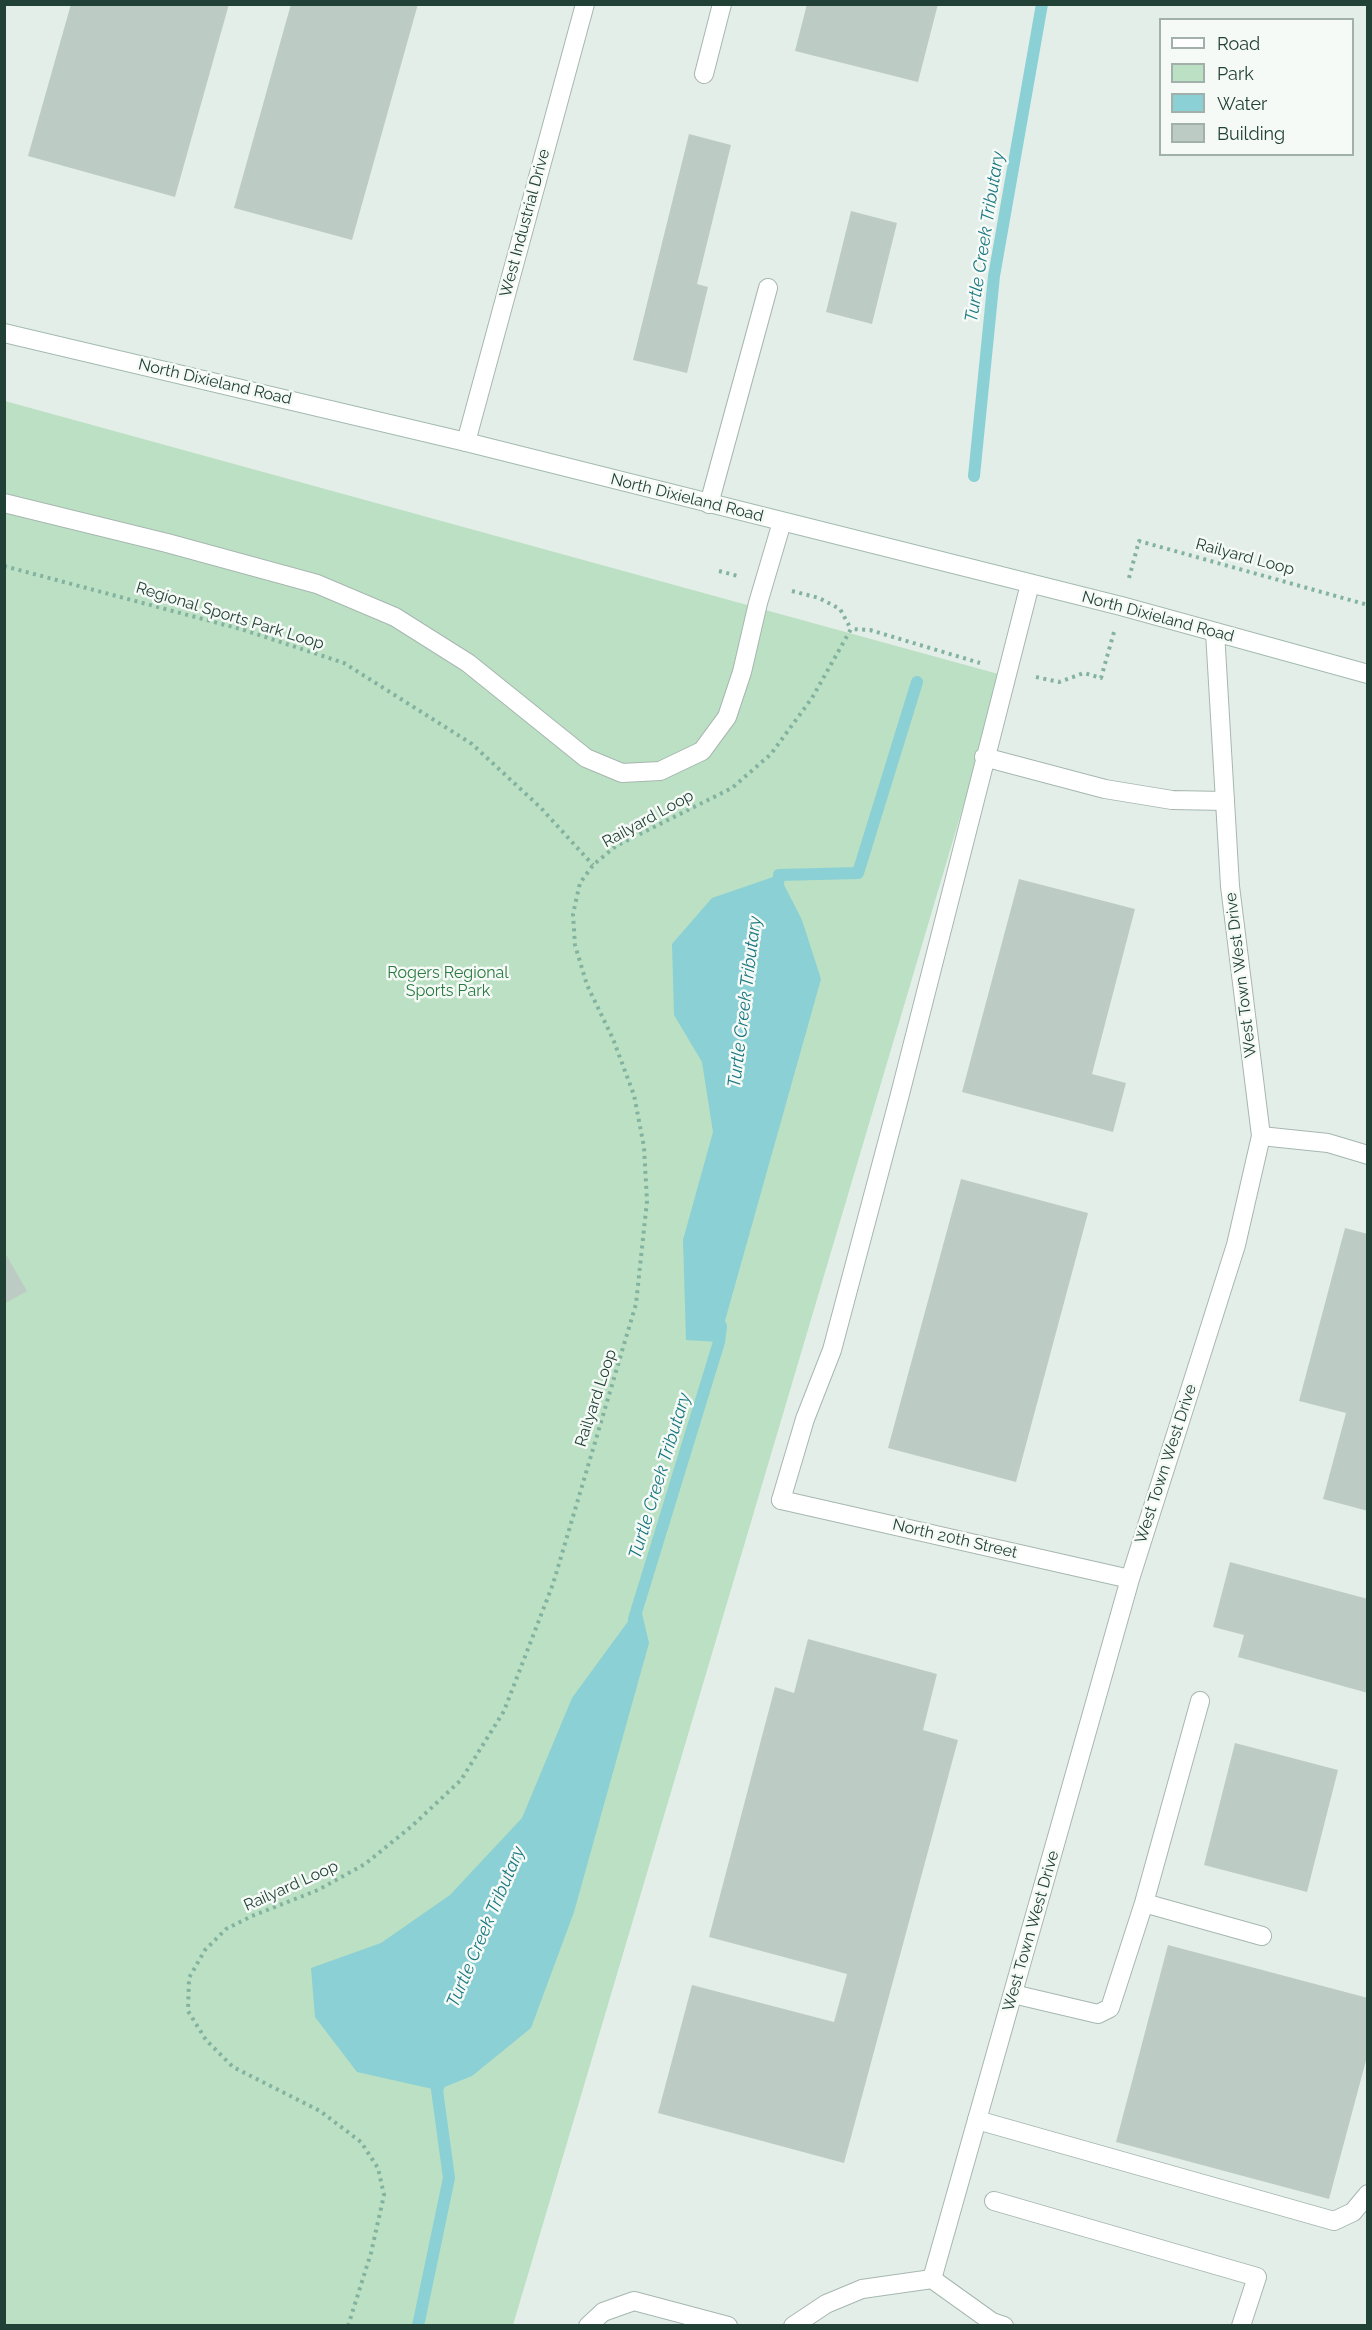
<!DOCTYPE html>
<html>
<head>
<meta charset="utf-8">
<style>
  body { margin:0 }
  #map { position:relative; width:1372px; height:2330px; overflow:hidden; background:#e4eee9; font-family:Raleway,sans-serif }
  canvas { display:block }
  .frame { position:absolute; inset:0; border:6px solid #224136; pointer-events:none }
  .legend { position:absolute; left:1159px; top:18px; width:195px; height:138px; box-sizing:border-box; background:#f5faf7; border:2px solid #a1b0aa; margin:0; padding:8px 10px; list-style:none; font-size:18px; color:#224136 }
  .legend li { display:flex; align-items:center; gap:12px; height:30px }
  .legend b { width:30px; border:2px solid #a1b0aa }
</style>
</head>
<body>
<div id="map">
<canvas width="1372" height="2330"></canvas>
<div class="frame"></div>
<ul class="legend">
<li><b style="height:8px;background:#fff"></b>Road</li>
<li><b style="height:16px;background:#bce0c3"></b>Park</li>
<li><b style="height:16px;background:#8ad0d5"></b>Water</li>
<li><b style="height:16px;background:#bcccc4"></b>Building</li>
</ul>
</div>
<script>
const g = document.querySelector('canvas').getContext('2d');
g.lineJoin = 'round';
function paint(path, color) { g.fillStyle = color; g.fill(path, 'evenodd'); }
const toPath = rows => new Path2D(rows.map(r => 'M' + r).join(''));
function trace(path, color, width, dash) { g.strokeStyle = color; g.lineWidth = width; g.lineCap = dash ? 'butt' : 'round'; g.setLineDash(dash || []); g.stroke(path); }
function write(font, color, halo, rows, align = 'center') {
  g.font = font + ' Raleway,sans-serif'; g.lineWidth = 5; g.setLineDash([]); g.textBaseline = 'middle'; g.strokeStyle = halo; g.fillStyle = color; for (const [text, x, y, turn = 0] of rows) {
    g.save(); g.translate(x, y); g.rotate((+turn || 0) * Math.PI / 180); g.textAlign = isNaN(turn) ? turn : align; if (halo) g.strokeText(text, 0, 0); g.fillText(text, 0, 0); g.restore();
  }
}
paint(toPath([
  [5,401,1002,675,513,2325,5,2325]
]), '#bce0c3');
paint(toPath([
  [779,875,802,920,821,979,719,1342,686,1340,683,1240,713,1132,702,1062,674,1015,672,944,712,898],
  [640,1605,649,1643,574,1912,531,2028,472,2076,437,2090,357,2072,315,2017,311,1968,381,1943,450,1895,522,1818,572,1698]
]), '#8ad0d5');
trace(toPath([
  [974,476,994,276,1042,4],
  [777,892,779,875,858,873,917,682],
  [634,1619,719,1342,721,1326],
  [418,2326,449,2178,437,2090,443,2076]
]), '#8ad0d5', 12);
paint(toPath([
  [71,4,229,4,175,197,28,156],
  [291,4,418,4,352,240,234,208],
  [807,4,938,4,918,82,795,51],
  [689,134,731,145,697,284,708,287,687,373,633,360],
  [851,211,897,223,872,324,826,312],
  [1019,879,1135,909,1092,1074,1126,1083,1113,1132,962,1092],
  [961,1179,1088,1213,1016,1482,888,1448],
  [1345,1228,1368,1234,1368,1511,1323,1499,1346,1413,1299,1401],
  [4,1251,27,1291,4,1304],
  [1230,1562,1368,1599,1368,1693,1238,1657,1244,1635,1213,1627],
  [808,1639,937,1674,923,1730,958,1740,844,2163,658,2113,692,1985,834,2022,847,1974,709,1937,775,1687,794,1693],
  [1235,1743,1338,1770,1307,1892,1204,1865],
  [1168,1945,1368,1998,1368,2053,1329,2199,1116,2142]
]), '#bcccc4');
const lane = toPath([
  [704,74,722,4],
  [4,503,167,543,317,584,395,617,468,663,586,758,622,773,660,771,702,751,727,717,742,672,758,603,782,522],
  [709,504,768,288],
  [984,757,1105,789,1172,800,1225,801],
  [1261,1136,1328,1143,1368,1155],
  [781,1500,805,1419,832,1350,899,1098,1030,584],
  [1144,1903,1262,1936],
  [1013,1994,1098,2014,1110,2008,1144,1903,1200,1701],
  [977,2120,1334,2221,1353,2212,1368,2194],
  [994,2201,1257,2277,1241,2326],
  [588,2326,603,2312,634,2301,728,2326],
  [793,2326,826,2304,862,2289,932,2279,992,2322,1004,2326]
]);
const street = toPath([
  [466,442,585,4],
  [781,1500,1130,1579],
  [932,2279,1130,1579,1236,1245,1261,1136,1230,886,1215,632]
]);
const secondary = toPath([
  [4,333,466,442,1121,606,1368,674]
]);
trace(lane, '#a6b7b0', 20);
trace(street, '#a6b7b0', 20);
trace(secondary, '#a2bab0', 20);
trace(toPath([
  [4,566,244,630,344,663,472,744,541,808,593,865],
  [719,571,738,576],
  [1129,578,1139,541,1368,605],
  [792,591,819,598,840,609,851,629],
  [1036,677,1059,682,1084,673,1101,678,1114,632],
  [348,2326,371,2253,384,2195,378,2168,361,2142,320,2111,233,2067,206,2040,188,2011,189,1978,205,1950,226,1929,252,1916,318,1890,365,1864,412,1826,461,1780,504,1711,553,1584,636,1304,647,1201,644,1147,634,1095,613,1039,587,985,575,945,573,914,580,883,593,865,616,846,732,788,771,754,812,698,851,629,870,630,980,663]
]), '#83b3a0', 4, [3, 4.5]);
trace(lane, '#fff', 18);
trace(street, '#fff', 18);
trace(secondary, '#fff', 18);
write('16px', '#224136', '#f5faf7', [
  ["West Industrial Drive",525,223,-75],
  ["North Dixieland Road",215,382,13],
  ["North Dixieland Road",687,498,14],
  ["Railyard Loop",1245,557,15],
  ["Regional Sports Park Loop",230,616,17],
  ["North Dixieland Road",1158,617,15],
  ["Railyard Loop",648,819,-29],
  ["West Town West Drive",1241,975,-97],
  ["Railyard Loop",596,1398,-72],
  ["West Town West Drive",1166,1464,-72],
  ["North 20th Street",955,1539,13],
  ["Railyard Loop",291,1886,-24],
  ["West Town West Drive",1031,1931,-74]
]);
write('16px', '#2a7a42', '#f5faf7', [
  ["Rogers Regional",448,973],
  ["Sports Park",448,991]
]);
write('italic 18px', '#197880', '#f5faf7', [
  ["Turtle Creek Tributary",985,237,-81],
  ["Turtle Creek Tributary",745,1002,-83],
  ["Turtle Creek Tributary",660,1476,-73],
  ["Turtle Creek Tributary",486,1927,-67]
]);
</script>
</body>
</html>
